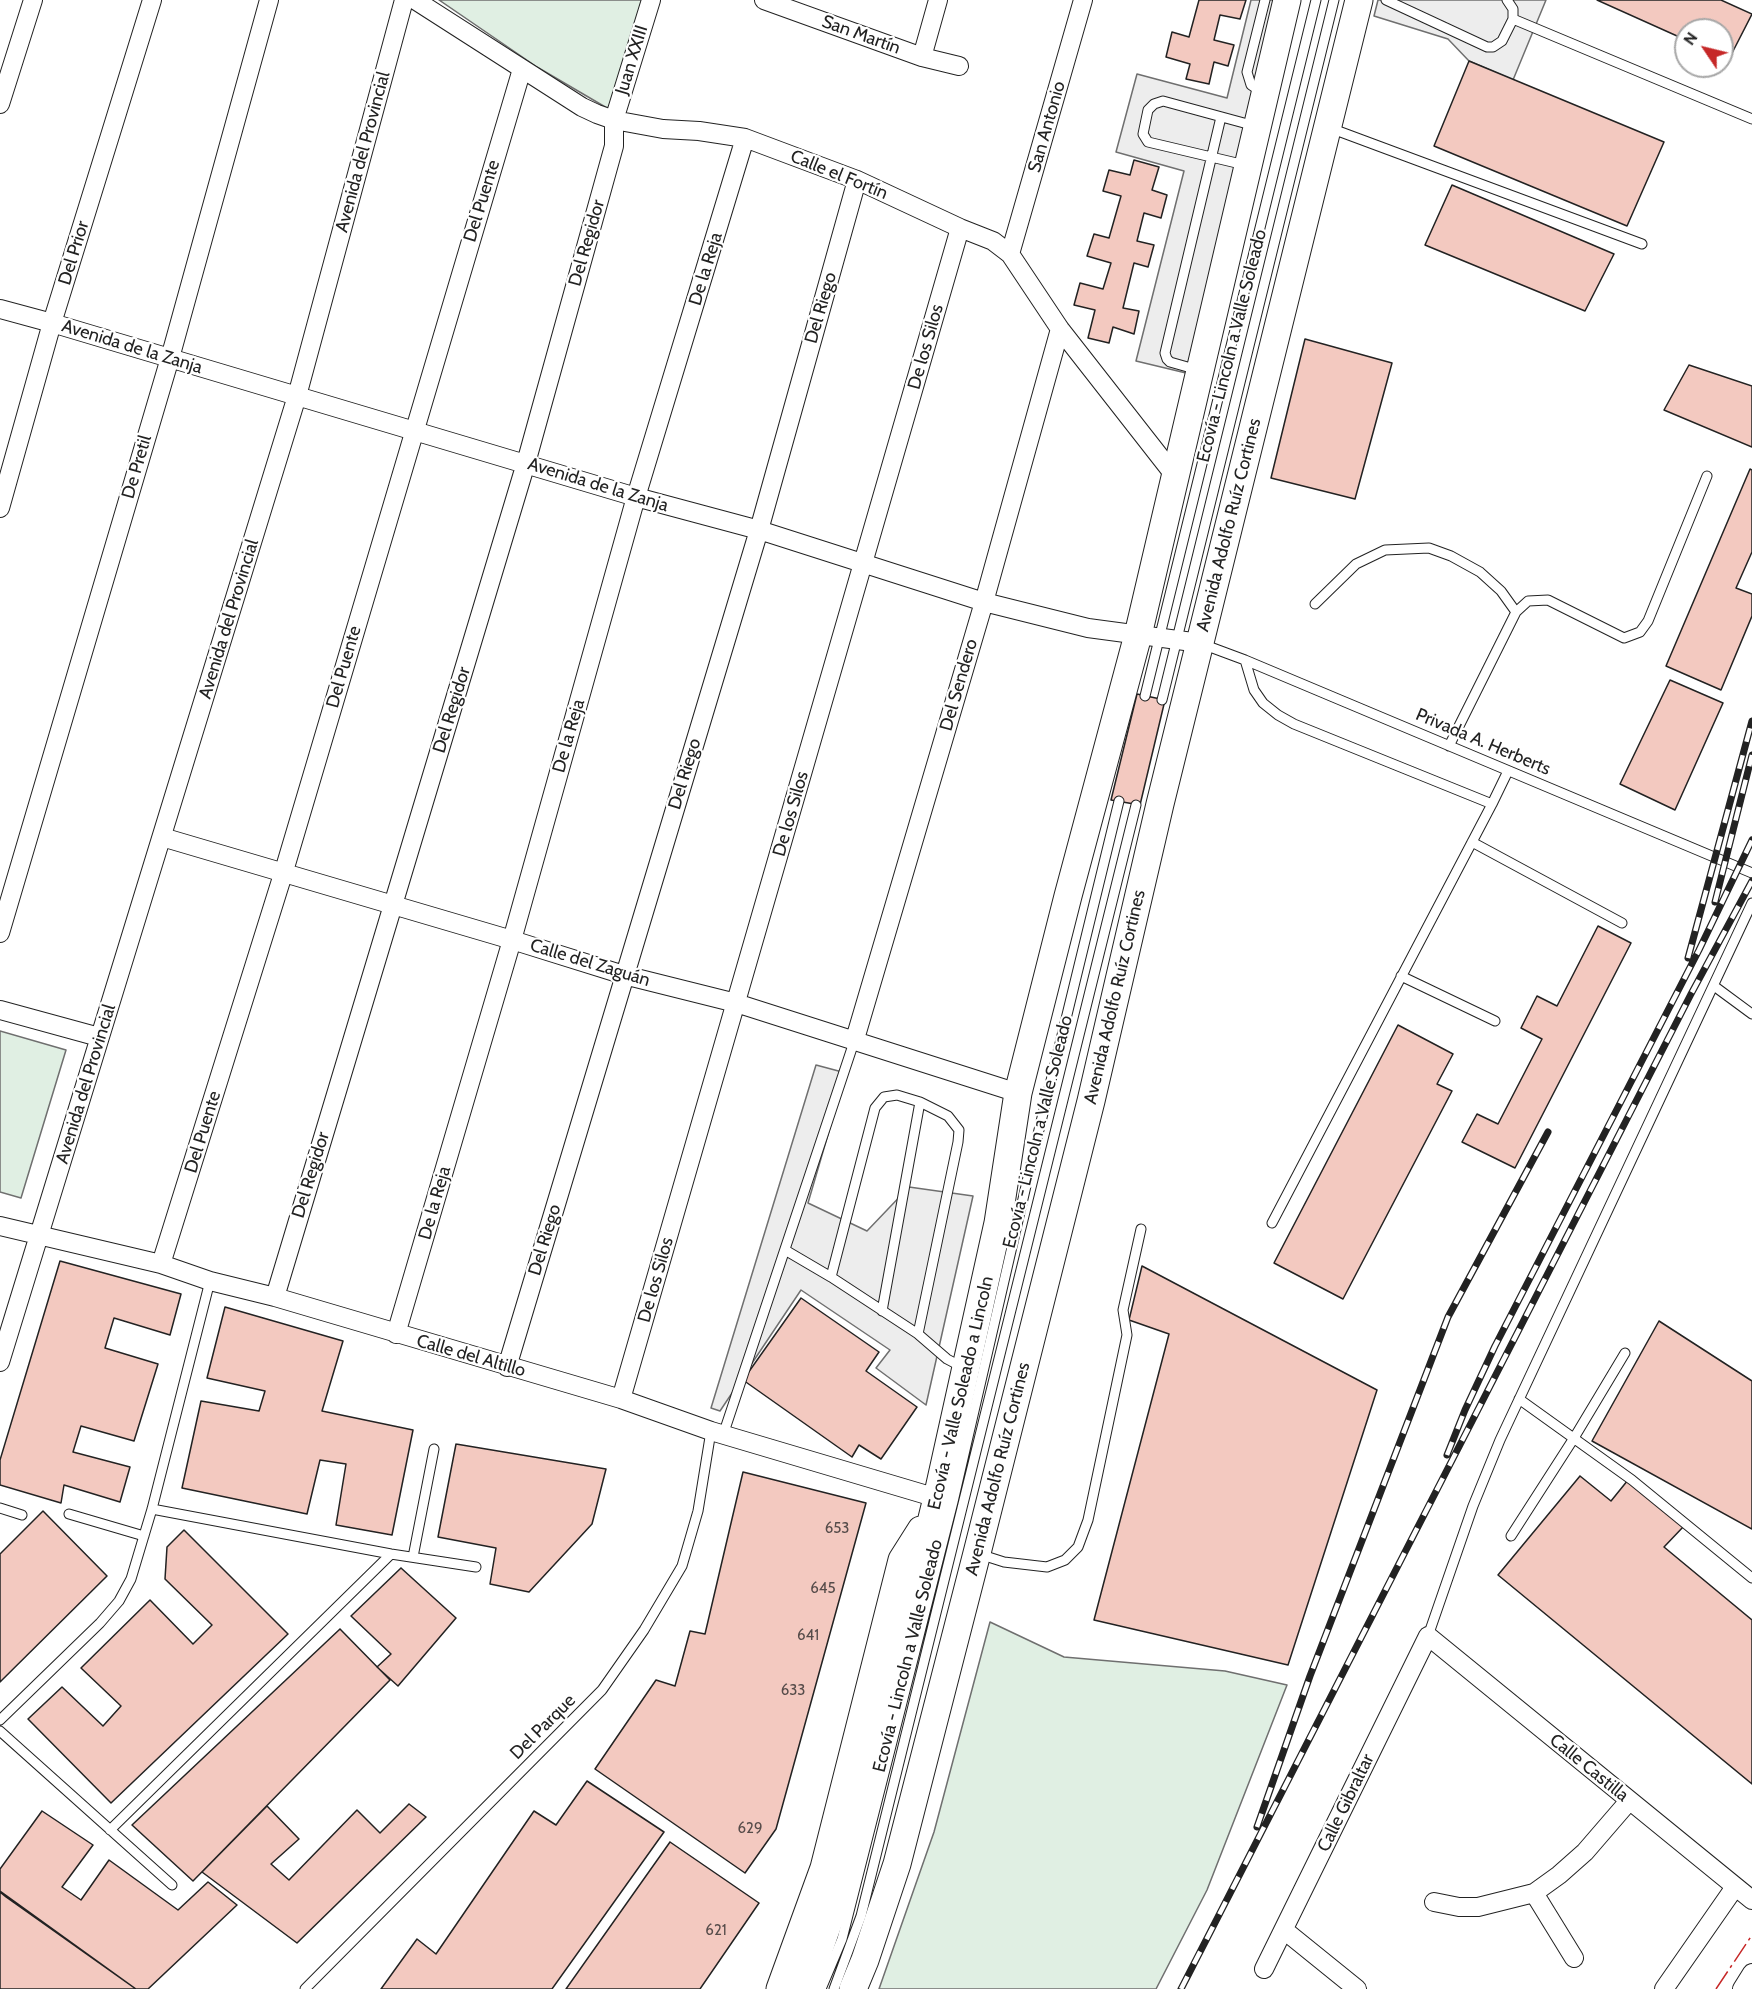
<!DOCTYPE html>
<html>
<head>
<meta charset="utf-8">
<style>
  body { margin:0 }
  #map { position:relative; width:1752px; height:1989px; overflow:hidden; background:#fff; font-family:Cabin,sans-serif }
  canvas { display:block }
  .north { position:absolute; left:1674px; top:18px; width:60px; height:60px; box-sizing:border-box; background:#fff; border:2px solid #a7a7a7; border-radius:50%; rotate:305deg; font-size:16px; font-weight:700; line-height:24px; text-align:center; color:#222 }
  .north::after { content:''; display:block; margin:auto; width:21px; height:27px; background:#c62828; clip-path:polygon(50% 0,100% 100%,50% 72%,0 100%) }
</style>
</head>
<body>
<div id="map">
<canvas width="1752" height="1989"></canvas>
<div class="north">N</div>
</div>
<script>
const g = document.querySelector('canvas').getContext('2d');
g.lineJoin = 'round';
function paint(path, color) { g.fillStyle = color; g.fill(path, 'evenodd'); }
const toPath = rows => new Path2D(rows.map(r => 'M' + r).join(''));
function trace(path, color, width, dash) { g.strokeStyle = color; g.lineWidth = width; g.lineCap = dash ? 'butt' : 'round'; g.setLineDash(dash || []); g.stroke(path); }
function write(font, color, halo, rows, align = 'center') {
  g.font = font + ' Cabin,sans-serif'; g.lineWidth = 4.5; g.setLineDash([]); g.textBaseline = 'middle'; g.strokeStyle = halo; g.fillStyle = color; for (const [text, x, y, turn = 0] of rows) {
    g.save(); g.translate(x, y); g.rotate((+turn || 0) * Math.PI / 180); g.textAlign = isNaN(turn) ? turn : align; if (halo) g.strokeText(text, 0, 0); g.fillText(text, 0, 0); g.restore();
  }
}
const green = toPath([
  [439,0,645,0,614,103,607,108,537,67,439,0],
  [0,1031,66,1050,21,1198,0,1192,0,1031],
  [990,1622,1064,1657,1225,1671,1287,1685,1207,1890,1156,1989,879,1989,934,1832,990,1622]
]);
paint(green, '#e0efe3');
trace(green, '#6f6f6f', 1.5);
const parking = toPath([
  [1251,0,1276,0,1186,373,1136,361,1184,171,1116,152,1137,74,1227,98,1251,0],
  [1378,0,1546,0,1513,80,1469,61,1448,39,1374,16,1378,0],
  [816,1065,846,1073,808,1203,867,1231,909,1187,973,1196,926,1405,876,1368,890,1350,801,1290,720,1411,711,1408,816,1065]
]);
paint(parking, '#ededed');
trace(parking, '#6f6f6f', 1.5);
const building = toPath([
  [1199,0,1246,0,1240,19,1220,15,1214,40,1234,45,1228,66,1214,62,1209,84,1186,79,1190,64,1166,57,1172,32,1189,37,1199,0],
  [1597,0,1721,0,1752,14,1729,59,1722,56,1722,30,1686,30,1686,40,1597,0],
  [1469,61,1664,142,1627,226,1434,146,1469,61],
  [1134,160,1159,167,1152,190,1167,195,1161,218,1144,213,1137,241,1154,245,1148,267,1134,263,1123,308,1139,311,1134,334,1113,327,1109,343,1088,338,1095,310,1074,305,1080,283,1103,289,1111,263,1087,256,1094,234,1109,238,1121,196,1103,191,1109,170,1130,175,1134,160],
  [1452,185,1614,254,1585,311,1425,245,1452,185],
  [1305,339,1392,363,1355,499,1271,478,1305,339],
  [1689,365,1752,386,1752,447,1664,410,1689,365],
  [1750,469,1752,470,1752,552,1736,588,1752,594,1752,616,1721,690,1666,666,1750,469],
  [1670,680,1723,703,1675,810,1620,784,1670,680],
  [1137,694,1165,700,1140,805,1111,800,1137,694],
  [1598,926,1631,943,1515,1168,1462,1142,1477,1114,1498,1124,1542,1039,1521,1028,1537,996,1557,1006,1598,926],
  [1398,1025,1453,1054,1437,1084,1452,1091,1343,1299,1274,1263,1398,1025],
  [60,1261,181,1294,170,1335,114,1318,105,1348,158,1364,134,1441,81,1426,73,1452,130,1467,120,1502,64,1485,61,1503,0,1485,0,1460,60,1261],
  [1142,1266,1377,1390,1288,1665,1094,1620,1169,1334,1129,1320,1142,1266],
  [801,1298,879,1352,866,1371,917,1407,881,1459,859,1445,852,1457,743,1380,801,1298],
  [225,1307,343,1341,322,1411,413,1430,392,1535,336,1525,346,1464,320,1460,307,1514,182,1488,201,1401,259,1411,265,1391,207,1378,225,1307],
  [1659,1321,1752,1381,1752,1529,1592,1441,1659,1321],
  [456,1444,606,1469,592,1524,529,1592,490,1584,496,1548,438,1537,456,1444],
  [743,1472,866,1503,776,1829,745,1873,595,1769,656,1680,675,1686,690,1631,705,1634,743,1472],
  [1580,1476,1611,1501,1628,1480,1684,1526,1664,1547,1752,1620,1752,1784,1498,1575,1580,1476],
  [43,1511,107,1576,0,1682,0,1554,43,1511],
  [184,1530,288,1634,111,1803,28,1719,62,1687,103,1726,121,1706,81,1668,150,1600,193,1644,212,1625,165,1579,167,1547,184,1530],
  [401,1568,456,1618,398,1686,377,1667,391,1654,351,1616,401,1568],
  [340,1629,390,1680,193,1881,132,1825,340,1629],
  [587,1781,664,1832,552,1989,381,1989,417,1939,436,1954,534,1811,556,1825,587,1781],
  [409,1804,426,1817,297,1943,202,1872,267,1806,299,1839,271,1864,289,1880,357,1810,380,1833,409,1804],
  [42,1811,93,1845,62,1887,81,1900,109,1860,178,1910,208,1882,237,1905,148,1989,136,1989,0,1891,0,1869,42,1811],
  [670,1842,759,1903,700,1989,566,1989,670,1842],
  [0,1892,6,1897,136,1989,0,1989,0,1892]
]);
paint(building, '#f3c9c0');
trace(building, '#222', 1.5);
const service = toPath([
  [1386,0,1487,47,1493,47,1502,41,1513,19,1513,9,1507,0],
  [1513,19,1752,119],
  [1263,93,1251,85,1247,72,1265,0],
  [1330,128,1642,244],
  [1245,165,1148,142,1143,134,1148,110,1154,104,1163,101,1255,126],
  [1198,370,1170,362,1167,359,1165,353,1221,117],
  [1315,604,1356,564,1385,550,1429,548,1451,556,1480,572,1501,591,1516,612],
  [1202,644,1245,660,1752,873],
  [1245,660,1254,690,1263,703,1278,715,1294,724,1492,804,1272,1223],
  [1145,696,1316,0],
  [1162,700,1334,0],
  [1449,746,1516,612,1528,601,1548,600,1624,638,1640,632,1648,621,1707,476],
  [1492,804,1508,771],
  [1472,842,1622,923],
  [1401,976,1495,1021],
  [1714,986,1752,1014],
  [785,1250,831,1277,918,1334,947,1359,964,1368],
  [831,1277,875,1108,884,1097,897,1095,920,1102,948,1116,959,1130,958,1142,918,1334],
  [882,1311,920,1102],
  [1519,1399,1632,1480,1752,1578],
  [723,1435,855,1039],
  [0,1508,22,1515],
  [152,1509,391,1554,476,1567],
  [69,1514,144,1536],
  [1511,1536,1574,1438,1625,1353],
  [979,1554,1004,1562,1047,1567,1065,1560,1078,1547,1088,1520,1127,1335,1123,1310,1141,1229],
  [413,1557,434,1449],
  [1428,1636,1473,1506,1500,1440,1752,903],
  [0,1720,100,1623,119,1601,131,1579,152,1509,210,1281],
  [0,1731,172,1885],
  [110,1830,391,1554],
  [305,1989,602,1690,644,1630,682,1566,698,1511,711,1431],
  [821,1989,842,1939,953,1502,1038,1134,1119,801],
  [834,1989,861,1916,1136,805]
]);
const minor = toPath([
  [415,0,582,107,597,114,614,120,663,129,699,131,745,138,857,180,960,228,993,241,1010,254,1060,329,1175,476],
  [764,0,922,57,959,66],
  [922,57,938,0],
  [0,104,33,0],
  [1010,254,1083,0],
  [0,309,52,323,636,497,759,530,984,602,1088,628,1200,643],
  [0,508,52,323,152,0],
  [162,837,512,940,624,975,736,1003,1018,1093],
  [0,933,170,358,269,0],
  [0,1010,99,1037],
  [855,1039,984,602,1060,329],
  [0,1226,161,1264,210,1281,275,1297,621,1399,711,1431,937,1498],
  [161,1264,284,871,522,69],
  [275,1297,526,463,614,146,614,120,651,0],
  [396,1334,512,940,636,497,745,138],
  [0,1362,297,396,404,0],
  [507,1367,759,530,857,180],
  [621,1399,960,228],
  [1534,1893,1574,1958],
  [1434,1902,1459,1907,1478,1907,1534,1893,1559,1875,1585,1852,1629,1801],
  [1284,1930,1357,1989],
  [1264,1969,1428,1636,1752,1900],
  [1664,1989,1735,1887],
  [1742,1989,1752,1973]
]);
const primary = toPath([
  [780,1989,824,1868,902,1560,921,1530],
  [805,1989,845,1875,937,1498,998,1223,1018,1093,1068,896,1138,635,1287,0],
  [853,1989,865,1960,897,1864,977,1553,1091,1101,1160,804,1359,0]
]);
trace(service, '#222', 11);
trace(minor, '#222', 20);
trace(primary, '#222', 29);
trace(service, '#fff', 9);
trace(minor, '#fff', 18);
trace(primary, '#fff', 27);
const rail = toPath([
  [1715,902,1752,755],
  [1688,958,1752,721],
  [1447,1455,1465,1410,1495,1346,1699,950,1752,840],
  [1257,1827,1310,1676,1448,1317,1548,1132],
  [1181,1989,1691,994,1752,881]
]);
trace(rail, '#222', 7);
trace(rail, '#fff', 4.5, [14]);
trace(toPath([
  [1716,1989,1752,1935]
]), '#c62828', 1.5, [21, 4.5, 3, 4.5]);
write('15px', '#564c4a', null, [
  ["653",837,1529],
  ["645",823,1589],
  ["641",808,1636],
  ["633",793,1691],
  ["629",750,1829],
  ["621",716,1931]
]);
write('18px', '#222', '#fff', [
  ["San Martín",861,35,20],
  ["Juan XXIII",632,60,-73],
  ["San Antonio",1047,127,-74],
  ["Avenida del Provincial",363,152,-75],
  ["Calle el Fortín",839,175,22],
  ["Del Puente",482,201,-73],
  ["Del Regidor",587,243,-74],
  ["Del Prior",74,253,-73],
  ["De la Reja",706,269,-73],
  ["Del Riego",821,308,-74],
  ["Ecovía - Lincoln a Valle Soleado",1232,346,-76],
  ["Avenida de la Zanja",132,347,17],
  ["De los Silos",926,347,-74],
  ["De Pretil",137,467,-74],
  ["Avenida de la Zanja",598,485,17],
  ["Avenida Adolfo Ruíz Cortines",1229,525,-76],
  ["Avenida del Provincial",229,619,-73],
  ["Del Puente",344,667,-74],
  ["Del Sendero",959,685,-74],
  ["Del Regidor",452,710,-73],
  ["De la Reja",569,736,-74],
  ["Privada A. Herberts",1483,742,23],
  ["Del Riego",685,774,-73],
  ["De los Silos",791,814,-74],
  ["Calle del Zaguán",590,963,17],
  ["Avenida Adolfo Ruíz Cortines",1115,997,-77],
  ["Avenida del Provincial",86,1084,-73],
  ["Del Puente",203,1132,-73],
  ["Ecovía - Lincoln a Valle Soleado",1038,1132,-76],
  ["Del Regidor",311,1175,-73],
  ["De la Reja",435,1203,-74],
  ["Del Riego",545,1240,-73],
  ["De los Silos",656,1280,-74],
  ["Calle del Altillo",471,1356,16],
  ["Ecovía - Valle Soleado a Lincoln",961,1393,-77],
  ["Avenida Adolfo Ruíz Cortines",998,1469,-76],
  ["Ecovía - Lincoln a Valle Soleado",908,1656,-76],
  ["Del Parque",543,1727,-45],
  ["Calle Castilla",1589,1768,39],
  ["Calle Gibraltar",1346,1803,-64]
]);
</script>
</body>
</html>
